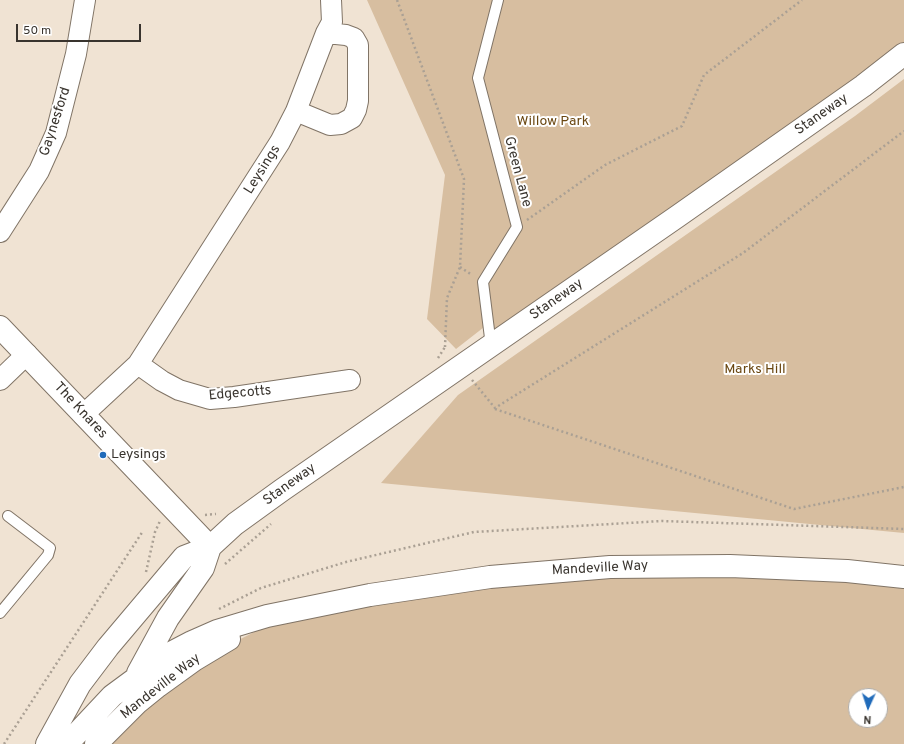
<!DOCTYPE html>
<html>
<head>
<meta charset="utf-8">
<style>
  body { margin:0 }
  #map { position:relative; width:904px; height:744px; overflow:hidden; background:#f0e3d3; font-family:Overpass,sans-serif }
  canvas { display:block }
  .north { position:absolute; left:848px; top:688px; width:40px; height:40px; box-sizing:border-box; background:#fff; border:1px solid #b0aeab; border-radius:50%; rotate:183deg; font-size:11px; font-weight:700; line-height:16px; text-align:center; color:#39342e }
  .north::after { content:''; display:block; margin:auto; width:14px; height:18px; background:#206bba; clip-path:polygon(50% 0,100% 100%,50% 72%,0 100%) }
  .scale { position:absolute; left:16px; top:24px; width:125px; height:18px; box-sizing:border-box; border:2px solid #39342e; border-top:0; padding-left:5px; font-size:12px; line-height:14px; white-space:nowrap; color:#39342e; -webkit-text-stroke:3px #fff; paint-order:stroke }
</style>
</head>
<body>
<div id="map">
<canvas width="904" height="744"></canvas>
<div class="north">N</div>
<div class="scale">50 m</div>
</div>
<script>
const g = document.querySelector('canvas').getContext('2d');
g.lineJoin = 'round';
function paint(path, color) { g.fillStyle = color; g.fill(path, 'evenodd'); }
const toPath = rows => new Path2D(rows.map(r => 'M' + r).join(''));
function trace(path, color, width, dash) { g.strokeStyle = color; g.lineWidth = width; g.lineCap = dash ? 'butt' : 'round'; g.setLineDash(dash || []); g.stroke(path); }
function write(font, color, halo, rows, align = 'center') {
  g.font = font + ' Overpass,sans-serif'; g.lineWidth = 4; g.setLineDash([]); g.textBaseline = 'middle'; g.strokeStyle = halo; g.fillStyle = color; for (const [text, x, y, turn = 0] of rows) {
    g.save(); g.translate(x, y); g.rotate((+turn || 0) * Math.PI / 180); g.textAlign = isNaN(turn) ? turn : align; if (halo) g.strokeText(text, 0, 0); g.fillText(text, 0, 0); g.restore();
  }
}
paint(toPath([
  [367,0,904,0,904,54,491,346,488,324,456,349,427,319,445,175],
  [904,79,904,533,381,483,458,395,855,116],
  [490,577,904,577,904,744,96,744,179,670,298,610],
  [856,696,880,696,880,720,856,720]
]), '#d7bea0');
const service = toPath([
  [491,346,483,282,517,227,478,78,498,0],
  [0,613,48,555,50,548,8,516]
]);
const minor = toPath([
  [296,111,330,125,341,124,352,118,356,110,358,101,358,45,354,38,346,35,326,33],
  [0,232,39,171,56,133,76,54,85,0],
  [138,364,162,381,179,390,210,399,234,397,350,380],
  [0,380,27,354],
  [83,415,138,364,280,142,296,111,326,33,332,22,331,0]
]);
const tertiary = toPath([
  [0,327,210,547]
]);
const secondary = toPath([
  [138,673,168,618,203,568,210,547],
  [47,744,80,684,108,647,184,557,210,547,235,524,282,490,678,216,863,86,904,54],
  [67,744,112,696,169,654,192,642,217,631,267,616,370,595,490,577,610,567,730,566,847,571,904,577],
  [96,744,137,703,158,686,194,660,229,639]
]);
trace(service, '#807466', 12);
trace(minor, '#807466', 22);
trace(tertiary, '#807466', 24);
trace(secondary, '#807466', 24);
trace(toPath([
  [397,0,464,179,460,267,447,298,445,347],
  [527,220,605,165,682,126,704,75,802,0],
  [460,267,472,275],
  [438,358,445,347],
  [472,380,495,408,743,253,904,131],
  [495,409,794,509,904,487],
  [205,515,216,514],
  [225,564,271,524],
  [146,572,155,532,160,521],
  [219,609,261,588,346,562,474,532,662,521,904,529],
  [4,744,143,531]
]), '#aaa094', 2.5, [2, 3]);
trace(service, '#fff', 10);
trace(minor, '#fff', 20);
trace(tertiary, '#fff', 22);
trace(secondary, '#fff', 22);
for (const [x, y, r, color] of [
  [103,455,4,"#206bba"]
]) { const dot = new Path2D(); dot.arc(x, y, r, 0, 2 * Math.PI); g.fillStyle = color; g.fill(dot); trace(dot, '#fff', 1.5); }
write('14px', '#39342e', '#fff', [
  ["Staneway",822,115,-35],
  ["Gaynesford",56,122,-72],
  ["Leysings",263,170,-58],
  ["Green Lane",517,172,75],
  ["Staneway",557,300,-35],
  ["Edgecotts",240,394,-5],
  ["The Knares",80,411,47],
  ["Staneway",290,485,-36],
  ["Mandeville Way",600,569,-3],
  ["Mandeville Way",161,687,-38]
]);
write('14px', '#6a4711', '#fff', [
  ["Willow Park",553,122],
  ["Marks Hill",755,370]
]);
write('14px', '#39342e', '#fff', [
  ["Leysings",111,455]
], 'left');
</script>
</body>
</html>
